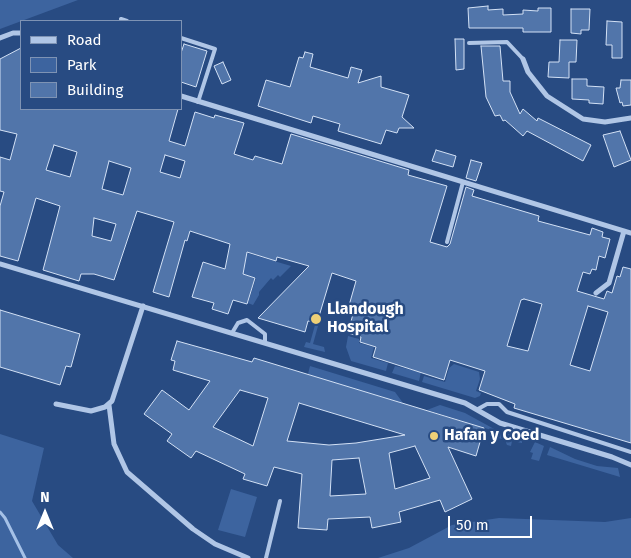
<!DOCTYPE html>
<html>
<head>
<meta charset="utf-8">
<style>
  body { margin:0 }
  #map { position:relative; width:631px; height:558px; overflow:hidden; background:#284b82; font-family:"Fira Sans",sans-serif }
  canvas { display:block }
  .legend { position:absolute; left:20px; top:20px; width:162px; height:90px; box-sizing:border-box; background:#284b82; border:1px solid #7e93b4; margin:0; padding:6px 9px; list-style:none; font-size:15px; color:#fff }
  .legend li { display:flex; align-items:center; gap:10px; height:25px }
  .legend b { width:25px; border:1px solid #7e93b4 }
  .north { position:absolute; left:20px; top:488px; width:50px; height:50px; -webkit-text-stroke:4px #284b82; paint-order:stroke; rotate:0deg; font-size:14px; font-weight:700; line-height:20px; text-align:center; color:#fff }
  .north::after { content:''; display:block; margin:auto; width:18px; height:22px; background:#fff; clip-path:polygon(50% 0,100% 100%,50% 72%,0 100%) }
  .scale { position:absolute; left:448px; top:516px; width:84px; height:22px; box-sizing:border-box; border:2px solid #fff; border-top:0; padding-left:6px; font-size:15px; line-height:18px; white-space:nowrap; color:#fff; -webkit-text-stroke:4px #284b82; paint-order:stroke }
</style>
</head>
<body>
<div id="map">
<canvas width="631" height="558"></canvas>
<ul class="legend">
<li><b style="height:6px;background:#b0c6e6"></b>Road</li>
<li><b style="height:14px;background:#3d649f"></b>Park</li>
<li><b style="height:14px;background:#5175aa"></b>Building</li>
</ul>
<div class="north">N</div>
<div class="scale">50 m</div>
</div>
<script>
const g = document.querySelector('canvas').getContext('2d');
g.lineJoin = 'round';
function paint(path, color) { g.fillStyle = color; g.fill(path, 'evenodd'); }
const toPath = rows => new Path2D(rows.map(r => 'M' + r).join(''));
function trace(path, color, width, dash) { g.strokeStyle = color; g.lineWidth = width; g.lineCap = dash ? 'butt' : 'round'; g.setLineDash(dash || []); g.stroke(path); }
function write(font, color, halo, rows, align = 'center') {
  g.font = font + ' "Fira Sans",sans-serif'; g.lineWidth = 5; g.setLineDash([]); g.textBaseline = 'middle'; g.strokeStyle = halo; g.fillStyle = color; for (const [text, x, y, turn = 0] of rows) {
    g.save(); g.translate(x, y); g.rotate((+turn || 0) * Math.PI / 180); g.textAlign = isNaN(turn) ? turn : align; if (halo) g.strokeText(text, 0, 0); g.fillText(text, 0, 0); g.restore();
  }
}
paint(toPath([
  [0,0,78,0,0,29],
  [247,253,291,266,280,277,278,275,273,280,271,278,259,292,259,295,253,305,248,303,256,278,240,273],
  [315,325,318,326,313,344,324,347,325,352,304,347,306,342,310,343],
  [348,336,359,339,359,343,374,347,371,358,388,363,386,371,351,361,346,347],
  [454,364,479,372,480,379,476,391,481,393,480,396,475,398,422,382,424,376,445,382,449,368],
  [310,366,395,392,403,403,312,376,308,374],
  [395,366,421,372,419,381,392,373],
  [440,405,465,413,496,430,522,438,522,443,512,441,511,446,507,445,505,440,492,436,488,429,427,410],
  [0,434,44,448,32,501,58,545,73,558,0,558],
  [535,442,544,446,539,461,531,459,533,453,530,452],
  [550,447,575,459,597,466,618,468,620,477,547,455],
  [231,489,257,497,245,537,218,530],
  [499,518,605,522,631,518,631,558,378,558,409,548,452,525]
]), '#3d649f');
trace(toPath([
  [0,512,5,518,25,558]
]), '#a5c1e7', 3);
const building = toPath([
  [488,6,488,10,503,9,503,15,523,14,523,10,538,11,538,8,551,8,551,32,523,32,523,28,469,28,468,8,488,6],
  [571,9,590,9,589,30,581,30,581,34,571,33,571,9],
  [607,21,622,22,622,58,612,58,612,45,606,45,607,21],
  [455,39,464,39,464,69,456,70,455,39],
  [560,40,577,40,576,62,569,62,569,78,548,77,549,62,559,62,560,40],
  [184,44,207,51,196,87,181,82,181,53,184,44],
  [481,46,500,46,503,81,510,81,510,92,520,114,523,109,537,121,538,118,591,145,583,161,527,131,523,136,505,120,503,121,500,115,495,116,486,97,481,46],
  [21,48,21,109,178,109,169,141,185,146,195,112,214,118,215,115,244,123,234,154,253,160,255,156,282,164,291,134,409,170,408,175,447,186,430,242,447,247,450,244,466,187,474,190,472,196,539,216,538,221,590,235,592,228,603,232,602,237,610,239,605,258,599,256,596,270,592,269,590,274,583,272,577,291,604,299,607,291,612,293,617,276,620,277,623,267,631,269,631,443,514,408,515,404,479,390,485,371,450,360,444,380,373,357,376,347,360,342,361,337,348,333,354,310,348,309,356,281,332,273,317,323,308,321,305,332,258,318,309,266,277,257,276,261,247,252,243,274,255,278,247,304,233,300,228,314,212,309,214,303,192,297,203,262,225,269,230,244,190,231,187,241,185,240,169,297,153,292,174,222,137,211,114,280,94,274,81,274,79,281,43,270,60,206,36,198,18,261,0,256,0,206,4,192,0,191,0,157,10,160,17,134,0,130,0,59,21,48],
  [54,145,77,152,70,177,46,170,54,145],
  [165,155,185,161,180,178,160,172,165,155],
  [109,161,131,168,123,195,102,189,109,161],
  [94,218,116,224,111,241,92,236,94,218],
  [524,299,542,304,528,351,507,346,521,300,524,299],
  [588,306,608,312,590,371,570,365,588,306],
  [305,52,313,54,310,67,348,78,351,67,362,70,358,83,381,76,381,87,409,95,402,117,414,128,399,128,397,133,386,130,381,144,338,131,340,124,313,116,311,123,258,106,266,80,290,87,299,57,303,58,305,52],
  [223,62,231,80,222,84,214,66,223,62],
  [572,79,587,79,587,86,604,87,603,104,589,103,589,100,572,99,572,79],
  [621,80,631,80,631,105,623,106,622,102,620,103,616,88,620,88,621,80],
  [620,131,631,160,614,167,603,135,620,131],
  [436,150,456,156,453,167,432,161,436,150],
  [471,160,482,163,476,181,466,178,471,160],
  [0,310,80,334,71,367,66,366,60,385,0,367,0,310],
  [177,341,252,362,254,358,484,428,476,456,448,447,472,499,445,512,440,500,399,512,401,522,372,528,370,517,328,519,327,530,298,528,302,474,274,467,267,486,243,479,245,474,196,451,191,458,167,441,172,434,144,414,162,390,189,410,210,381,173,370,175,361,171,360,177,341],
  [240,390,268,398,253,446,213,427,240,390],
  [299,403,405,435,356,443,329,445,287,441,299,403],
  [415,446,430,478,395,489,389,453,415,446],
  [359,458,366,494,330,496,332,460,359,458]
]);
paint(building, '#5175aa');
trace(building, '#d3e1f5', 1);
trace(toPath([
  [121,19,127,21],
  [181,38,215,49,198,102],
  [469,43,507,42,523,59],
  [447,242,463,182],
  [232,333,238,323,247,320,265,334,265,343],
  [478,409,487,404,499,404,507,412,631,452],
  [266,558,280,501]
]), '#b0c6e6', 4);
trace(toPath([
  [0,38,13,33,21,33],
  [523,59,528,72,547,96,583,119,605,122,631,118],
  [181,96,631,233],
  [0,264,465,403,500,423,612,457,631,465],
  [596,293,609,283,624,231],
  [56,404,91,411,105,407,112,401,143,306],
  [109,405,114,444,127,472,193,529,215,544,248,558]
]), '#b0c6e6', 5);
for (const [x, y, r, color] of [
  [316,319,6,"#eed077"],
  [434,436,5,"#eed077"]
]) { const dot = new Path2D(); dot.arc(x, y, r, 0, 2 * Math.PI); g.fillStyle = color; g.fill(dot); trace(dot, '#284b82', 2); }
write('bold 16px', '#fff', '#284b82', [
  ["Llandough",327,310],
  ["Hospital",327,328],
  ["Hafan y Coed",444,436]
], 'left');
</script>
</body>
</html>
